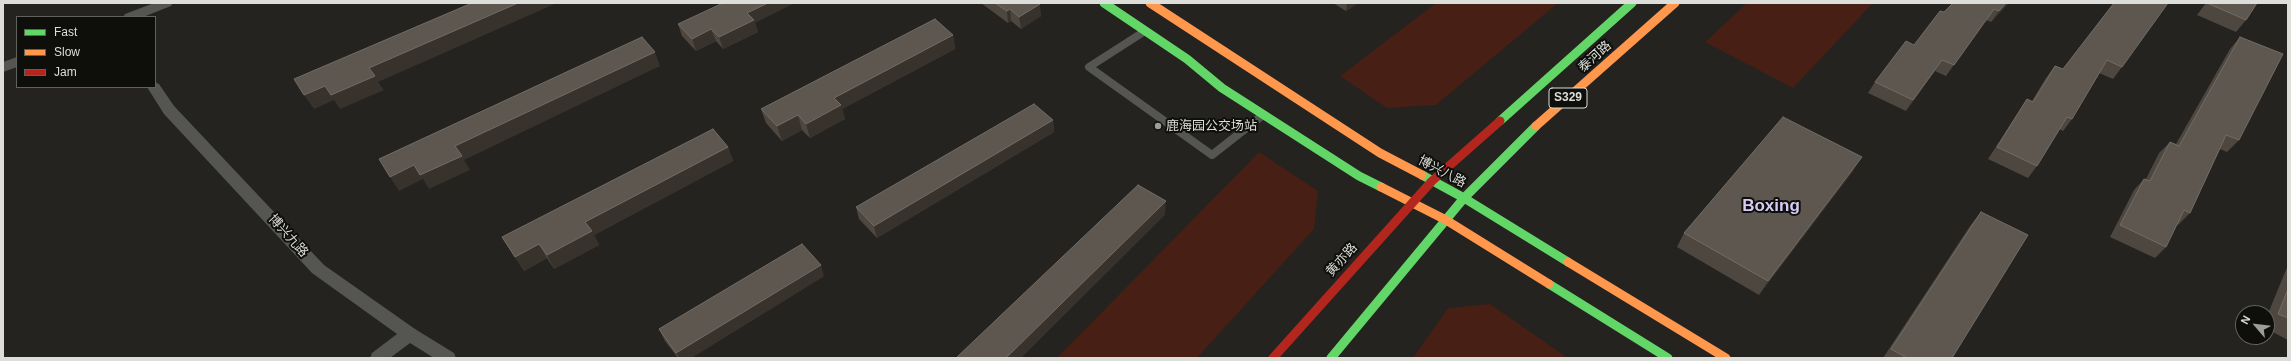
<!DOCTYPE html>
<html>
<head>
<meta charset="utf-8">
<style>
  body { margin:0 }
  #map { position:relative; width:2291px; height:361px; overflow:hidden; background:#242320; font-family:Helvetica,sans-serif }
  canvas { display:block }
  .frame { position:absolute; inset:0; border:4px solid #ddddd9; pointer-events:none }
  .legend { position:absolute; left:16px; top:16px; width:140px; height:72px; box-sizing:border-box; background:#0e0e0b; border:1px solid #61615d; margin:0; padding:5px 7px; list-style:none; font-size:12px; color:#ddddd9 }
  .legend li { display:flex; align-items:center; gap:8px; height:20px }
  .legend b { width:20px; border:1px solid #61615d }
  .north { position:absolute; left:2235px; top:305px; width:40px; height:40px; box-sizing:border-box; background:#0e0e0b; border:1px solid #61615d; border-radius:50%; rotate:298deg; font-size:11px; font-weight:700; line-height:16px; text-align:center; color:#ddddd9 }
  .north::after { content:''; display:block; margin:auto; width:14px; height:18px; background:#9c9c98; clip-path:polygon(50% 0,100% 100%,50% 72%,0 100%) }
</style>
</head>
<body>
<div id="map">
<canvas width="2291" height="361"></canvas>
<div class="frame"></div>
<ul class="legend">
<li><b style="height:5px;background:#63d668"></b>Fast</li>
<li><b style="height:5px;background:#ff974d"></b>Slow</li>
<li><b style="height:5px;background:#b3261e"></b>Jam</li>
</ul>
<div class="north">N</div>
</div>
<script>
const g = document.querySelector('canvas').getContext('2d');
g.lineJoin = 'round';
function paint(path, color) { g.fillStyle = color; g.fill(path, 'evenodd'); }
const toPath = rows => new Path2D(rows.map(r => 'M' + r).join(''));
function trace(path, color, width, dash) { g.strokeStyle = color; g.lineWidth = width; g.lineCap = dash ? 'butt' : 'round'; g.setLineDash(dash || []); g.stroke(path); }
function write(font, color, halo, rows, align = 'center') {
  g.font = font + ' Helvetica,"Noto Sans SC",sans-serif'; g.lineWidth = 4; g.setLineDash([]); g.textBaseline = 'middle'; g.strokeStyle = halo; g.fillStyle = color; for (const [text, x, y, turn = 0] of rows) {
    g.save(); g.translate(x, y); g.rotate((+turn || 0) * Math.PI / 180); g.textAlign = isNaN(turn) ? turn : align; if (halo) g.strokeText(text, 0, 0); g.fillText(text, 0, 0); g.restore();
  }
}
paint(toPath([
  [1436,3,1558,3,1436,105,1387,108,1340,76],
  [1747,3,1873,3,1793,88,1705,42],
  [1259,152,1318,191,1314,229,1197,358,1057,358],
  [1490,304,1565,356,1563,358,1413,358,1448,308]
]), '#471f14');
trace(toPath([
  [1145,31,1089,67,1212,155,1263,115]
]), '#555552', 8);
paint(toPath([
  [154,3,173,3,171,6,143,17,123,17,125,14,154,3],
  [17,57,17,67,3,72,3,62,17,57],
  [155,82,159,84,174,106,324,265,415,329,454,353,456,358,434,358,410,343,390,358,370,358,372,353,397,334,312,273,164,114,147,87,155,87,155,82]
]), '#555552');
trace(toPath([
  [1104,3,1187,59,1222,88,1359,176,1381,187],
  [1500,121,1632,3],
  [1422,175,1464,198,1568,262],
  [1549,284,1668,358],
  [1331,358,1464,198,1536,126]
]), '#63d668', 9);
trace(toPath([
  [1150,3,1380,153,1422,175],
  [1536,126,1675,3],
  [1381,187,1446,220,1549,284],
  [1568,262,1726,358]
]), '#ff974d', 9);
trace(toPath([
  [1273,358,1432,181,1500,121]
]), '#b3261e', 9);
paint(toPath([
  [981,3,1039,3,1041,16,1021,29,1011,21,1008,23],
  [1333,3,1358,3,1346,11],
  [2009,3,1991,22,1986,20,1946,76,1935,71,1906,111,1868,93,1875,82,1914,45,1944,12],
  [2114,3,2122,67,2113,79,2099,73,2072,119,2063,131,2059,129,2037,166,2028,178,1988,159,2019,111,2027,99,2032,101,2046,78,2055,66,2063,69],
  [2206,3,2257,3,2246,20,2236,32,2197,15],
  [755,23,758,32,723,49,716,41,696,51,682,36,678,24],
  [953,35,955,49,842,109,845,119,810,138,802,130,782,141,766,123,761,109],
  [2240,37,2239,140,2227,152,2220,149,2190,213,2178,225,2177,224,2166,247,2155,258,2110,237,2134,190,2144,179,2146,179,2159,153,2170,142,2176,144,2230,49],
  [1053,120,1054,132,877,238,859,219,856,207],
  [728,147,733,161,594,235,599,245,554,269,547,258,524,271,502,237],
  [1853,171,1759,295,1677,247,1684,233],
  [1981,212,1952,358,1883,358,1970,226],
  [2288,265,2288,340,2267,329,2267,316],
  [824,276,691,358,678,358,665,341,659,329]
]), '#4e473f');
paint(toPath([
  [518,3,557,3,378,82,384,90,340,109,334,100,314,109,304,95],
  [768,3,795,3,755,23,758,32,723,49,719,37,747,13],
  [1347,3,1358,3,1346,11],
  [2006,3,2009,3,1991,22,1999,11],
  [1040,4,1041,16,1021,29,1019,17],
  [1010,9,1011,21,1008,23,1007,11],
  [711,29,716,41,696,51,692,39],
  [953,35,955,49,842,109,845,119,810,138,806,124,834,98],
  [655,52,660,66,464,160,470,170,429,189,423,179,399,191,390,177,455,146],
  [1942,60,1935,71,1906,111,1913,100],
  [798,115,802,130,782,141,777,126],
  [1053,120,1054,132,877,238,874,226],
  [728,147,733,161,594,235,599,245,554,269,547,255,585,222],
  [1862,157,1853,171,1759,295,1768,281],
  [1166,201,1165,215,1021,358,1006,358],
  [539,244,547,258,524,271,515,257],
  [821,265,824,276,691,358,679,358,676,353]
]), '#37322b');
const building = toPath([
  [472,3,518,3,369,68,375,76,331,95,325,86,304,95,294,79,472,3],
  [723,3,768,3,747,13,754,20,719,37,711,29,692,39,678,24,723,3],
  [995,3,1039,3,1040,4,1019,17,1010,9,1007,11,995,3],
  [1953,3,2006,3,1999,11,1994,9,1954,65,1942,60,1913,100,1875,82,1906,41,1914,45,1940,11,1944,12,1953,3],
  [2114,3,2168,3,2122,67,2107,60,2072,119,2067,117,2037,166,1997,147,2027,99,2033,102,2055,66,2063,69,2114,3],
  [2207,3,2257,3,2246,20,2207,3],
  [935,19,953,35,834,98,841,105,806,124,798,115,777,126,761,109,935,19],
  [642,37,655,52,455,146,462,156,420,175,414,165,390,177,379,159,642,37],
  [2240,37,2283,54,2239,140,2226,135,2190,213,2184,210,2166,247,2120,225,2144,179,2150,181,2170,142,2179,146,2240,37],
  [1034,104,1053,120,874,226,856,207,1034,104],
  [1783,117,1862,157,1768,281,1684,233,1783,117],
  [713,129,728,147,585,222,592,231,547,255,539,244,515,257,502,237,713,129],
  [1138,185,1166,201,1006,358,956,358,1138,185],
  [1981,212,2028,235,1952,358,1907,358,1891,349,1981,212],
  [802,244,821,265,676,353,659,329,802,244],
  [2288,289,2288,318,2278,314,2288,289]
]);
paint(building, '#5d574f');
trace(building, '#716c65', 1);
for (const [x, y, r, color] of [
  [1158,126,4,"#9c9c98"]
]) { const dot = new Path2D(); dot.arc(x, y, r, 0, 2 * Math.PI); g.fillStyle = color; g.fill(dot); trace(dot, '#0e0e0b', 1.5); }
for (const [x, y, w] of [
  [1568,98,38]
]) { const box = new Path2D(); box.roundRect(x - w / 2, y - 10, w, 20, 3); g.fillStyle = '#0e0e0b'; g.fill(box); trace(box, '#ddddd9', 1); }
write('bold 12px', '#ddddd9', null, [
  ["S329",1568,98]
]);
write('13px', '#ddddd9', '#0e0e0b', [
  ["泰河路",1595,57,-42],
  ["博兴八路",1442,172,28],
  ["博兴九路",288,236,48],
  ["黄亦路",1342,260,-48]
]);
write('13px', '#ddddd9', '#0e0e0b', [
  ["鹿海园公交场站",1166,126]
], 'left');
write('bold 17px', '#d5cbf6', '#0e0e0b', [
  ["Boxing",1771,206]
]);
</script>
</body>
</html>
